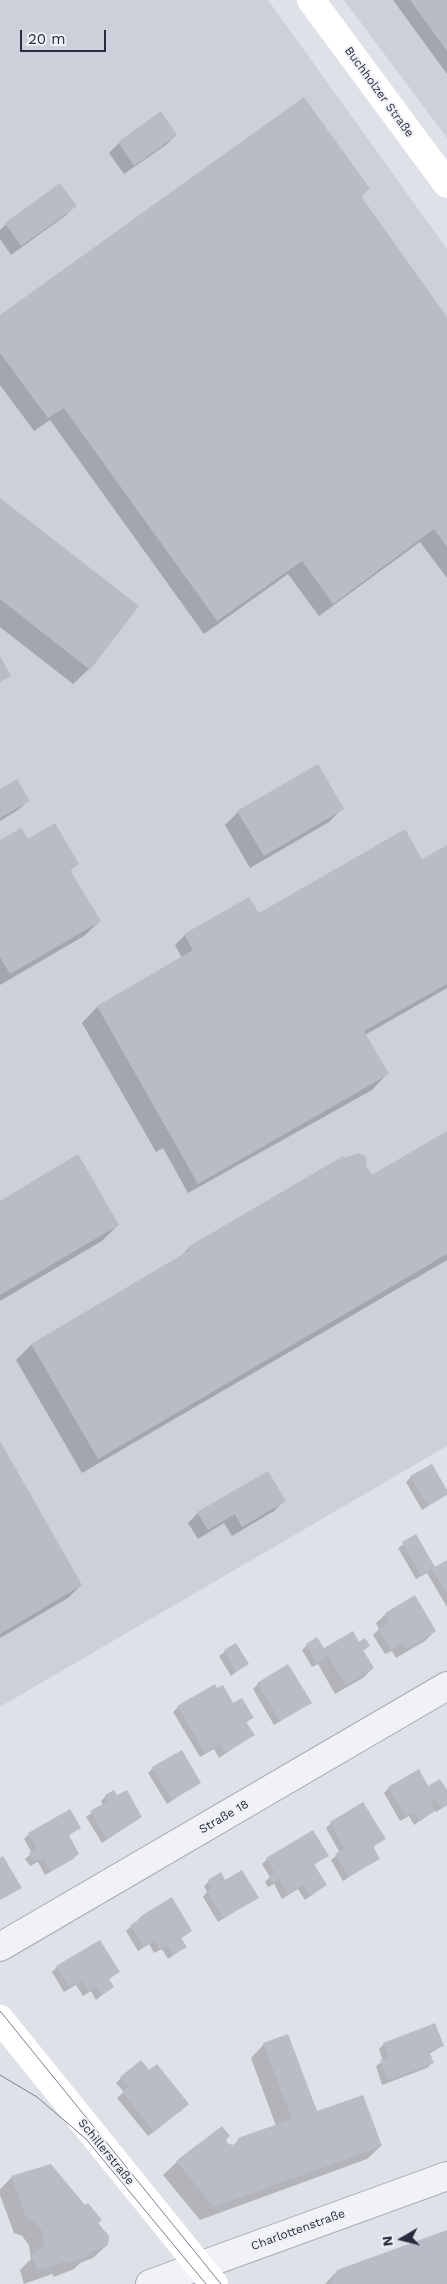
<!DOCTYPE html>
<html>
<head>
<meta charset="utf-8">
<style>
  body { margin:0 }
  #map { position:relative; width:447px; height:2284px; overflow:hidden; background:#dfe1e8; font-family:"Work Sans",sans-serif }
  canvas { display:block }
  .north { position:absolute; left:377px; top:2214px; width:50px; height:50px; -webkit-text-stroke:4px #eef0f5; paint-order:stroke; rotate:262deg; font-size:14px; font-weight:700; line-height:20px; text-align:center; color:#282d3e }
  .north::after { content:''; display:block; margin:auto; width:18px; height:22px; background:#282d3e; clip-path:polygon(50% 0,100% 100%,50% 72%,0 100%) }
  .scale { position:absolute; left:20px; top:30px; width:86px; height:22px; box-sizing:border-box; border:2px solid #282d3e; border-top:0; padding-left:6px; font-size:15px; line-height:18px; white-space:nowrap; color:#282d3e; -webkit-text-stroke:4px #eef0f5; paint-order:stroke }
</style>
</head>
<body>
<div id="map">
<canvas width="447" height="2284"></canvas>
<div class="north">N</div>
<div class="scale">20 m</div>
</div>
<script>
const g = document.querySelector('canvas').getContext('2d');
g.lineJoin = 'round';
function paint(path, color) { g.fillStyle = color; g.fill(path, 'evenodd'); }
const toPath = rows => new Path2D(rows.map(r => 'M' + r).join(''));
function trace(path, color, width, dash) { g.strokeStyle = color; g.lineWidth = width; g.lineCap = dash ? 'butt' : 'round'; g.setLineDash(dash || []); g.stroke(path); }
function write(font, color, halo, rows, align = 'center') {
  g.font = font + ' "Work Sans",sans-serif'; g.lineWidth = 4; g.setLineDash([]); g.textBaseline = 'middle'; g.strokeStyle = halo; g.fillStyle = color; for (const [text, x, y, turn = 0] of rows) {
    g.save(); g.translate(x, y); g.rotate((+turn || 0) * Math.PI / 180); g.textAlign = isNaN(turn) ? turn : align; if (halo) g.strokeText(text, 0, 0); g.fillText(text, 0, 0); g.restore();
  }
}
paint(toPath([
  [0,0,268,0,447,249,447,1446,0,1707],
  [344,0,447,0,447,138]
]), '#cdd0da');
paint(toPath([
  [393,0,447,0,447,74],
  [176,135,166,145,124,174,109,153,119,143],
  [368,189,360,197,447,319,447,578,420,542,319,616,288,574,204,634,50,420,34,431,0,385,0,316],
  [75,206,65,216,11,255,0,239,0,230,6,224],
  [0,500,89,669,73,684,0,627],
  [0,790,28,801,18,810,0,821],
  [342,809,329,822,250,868,225,825,238,812],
  [28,841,77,864,70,871,100,921,84,936,0,985,0,842],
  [447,847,447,988,365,1035,387,1074,372,1090,188,1193,163,1148,156,1152,82,1023,97,1007,182,958,175,945,185,935,254,916,417,864],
  [447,1133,447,1260,82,1473,16,1360,31,1345,179,1258,189,1248,365,1166,372,1177],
  [0,1203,118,1225,102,1241,0,1301],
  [0,1443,81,1585,68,1598,0,1638],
  [411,1477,447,1492,447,1494,422,1510,406,1482],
  [284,1501,274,1511,232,1536,224,1523,198,1539,188,1523,198,1513],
  [416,1536,435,1568,447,1561,447,1607,427,1573,416,1579,398,1548],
  [386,1614,435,1631,425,1641,396,1658,392,1651,385,1654,373,1635,379,1629,376,1623],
  [235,1644,247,1664,231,1676,219,1656],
  [359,1644,369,1646,363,1651,373,1668,363,1678,335,1694,318,1664,312,1667,302,1650,307,1645,323,1650],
  [258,1684,310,1703,274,1725,253,1689],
  [233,1705,252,1717,246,1723,253,1735,219,1758,214,1749,200,1757,173,1712,178,1707],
  [153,1768,199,1783,167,1804,148,1773],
  [389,1788,428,1788,447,1793,447,1805,436,1812,435,1810,414,1825,409,1816,400,1821,384,1793],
  [106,1796,116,1797,141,1817,102,1843,86,1817,103,1805,101,1801],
  [331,1823,384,1839,372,1848,379,1858,343,1881,331,1860,340,1853,326,1828],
  [80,1827,68,1836,78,1854,73,1859,45,1875,38,1862,30,1866,25,1859,32,1853,24,1839,29,1834],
  [327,1855,314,1865,326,1885,305,1900,298,1889,282,1899,274,1884,268,1887,265,1882,270,1877,262,1864,267,1859],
  [209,1881,224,1882,257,1898,218,1922,203,1897,207,1892,204,1886],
  [172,1899,191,1931,180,1939,185,1947,168,1959,162,1949,154,1953,149,1944,138,1951,126,1931,141,1917],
  [57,1967,118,1972,108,1980,113,1987,96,2000,91,1991,83,1996,76,1985,64,1992,52,1972],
  [264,2044,316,2113,381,2146,367,2159,200,2220,163,2175,177,2162,225,2140,228,2145,233,2146,239,2139,276,2126,251,2058],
  [384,2044,442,2046,429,2054,432,2063,427,2068,382,2085,376,2066,383,2061,379,2049],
  [121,2078,183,2109,148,2136,117,2098,124,2092,116,2083],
  [12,2177,84,2207,97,2223,107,2245,93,2258,80,2263,74,2269,54,2277,52,2274,24,2284,20,2270,31,2259,29,2245,22,2236,14,2233,0,2195,0,2189],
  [447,2231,447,2284,325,2284,337,2271]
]), '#0003');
paint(toPath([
  [410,0,447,0,447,51],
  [304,97,370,189,361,196,447,317,447,547,434,529,333,604,302,561,217,621,64,408,48,418,0,353,0,315],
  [161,111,177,135,134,166,118,142],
  [60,183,77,206,21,246,5,223],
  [0,498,139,606,90,670,0,599],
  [0,656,11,676,0,682],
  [318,764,344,809,264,856,237,811],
  [17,779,30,801,0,818,0,789],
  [55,823,79,864,70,870,101,921,10,974,0,957,0,840,21,828,28,839],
  [405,829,422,859,447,845,447,984,364,1031,389,1074,198,1184,97,1006,193,950,184,934,249,897,259,913],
  [447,1131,447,1254,98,1459,31,1344,190,1250,188,1247,343,1156,344,1158,359,1153,364,1155,367,1159,366,1166,372,1175],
  [78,1154,119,1225,0,1295,0,1201],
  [0,1441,82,1585,0,1634],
  [432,1464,447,1490,447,1495,428,1506,410,1476],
  [268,1471,286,1501,242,1527,235,1514,208,1530,197,1512],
  [416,1534,435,1567,447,1560,447,1594,432,1569,421,1575,402,1542],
  [415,1595,436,1631,406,1649,403,1643,391,1650,378,1629,390,1622,385,1613],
  [353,1631,359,1642,365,1638,370,1646,363,1650,374,1668,346,1685,328,1656,317,1663,306,1644,317,1637,324,1648],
  [236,1643,249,1664,236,1672,224,1650],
  [288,1664,312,1703,280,1721,257,1683],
  [215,1684,217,1688,223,1685,233,1703,242,1698,254,1718,246,1722,255,1735,225,1753,219,1744,205,1753,177,1706],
  [182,1750,201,1783,172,1800,152,1767],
  [419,1769,428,1786,440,1779,447,1790,447,1804,441,1808,436,1799,430,1803,435,1811,420,1821,414,1812,406,1817,388,1787],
  [114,1790,117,1795,127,1790,142,1817,107,1839,90,1811,108,1801,105,1795],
  [363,1802,386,1839,373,1846,380,1859,348,1877,335,1854,345,1849,330,1822],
  [70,1809,81,1828,69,1835,79,1854,51,1871,43,1858,35,1862,29,1853,37,1848,28,1833],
  [313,1830,329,1856,314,1864,327,1885,310,1895,303,1885,288,1894,279,1879,273,1883,269,1876,275,1873,266,1858],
  [3,1856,22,1888,0,1900,0,1858],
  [242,1870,259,1898,223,1918,207,1891,212,1888,208,1880,221,1872,225,1880],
  [172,1897,192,1931,181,1938,187,1947,173,1955,167,1945,160,1949,155,1940,144,1947,130,1925,142,1918,141,1916],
  [100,1940,120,1972,109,1979,114,1987,102,1995,96,1986,88,1991,82,1981,70,1988,56,1966],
  [435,2023,444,2046,429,2051,434,2063,388,2080,380,2060,389,2057,383,2043],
  [288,2034,317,2111,363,2095,382,2146,214,2207,176,2161,222,2126,230,2136,226,2140,228,2144,236,2145,238,2138,292,2119,263,2043],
  [141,2060,149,2070,157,2064,189,2104,154,2132,122,2092,128,2087,120,2077],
  [51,2164,85,2205,88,2203,102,2220,98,2223,109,2236,108,2245,88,2253,89,2256,67,2264,66,2261,38,2271,32,2256,38,2249,45,2248,42,2231,35,2222,27,2220,11,2176],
  [447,2230,447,2284,332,2284,337,2270]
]), '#b9bcc7');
const street = toPath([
  [0,1947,447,1686],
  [150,2284,447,2176]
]);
trace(street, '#a4a7b2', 30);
trace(street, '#f1f2f6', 28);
trace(toPath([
  [311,0,447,184],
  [0,2019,214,2284]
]), '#fff', 28);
trace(toPath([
  [0,2011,221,2284],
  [0,2075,37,2097,86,2139,206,2284]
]), '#797e91', 1);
write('12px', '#282d3e', '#eef0f5', [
  ["Buchholzer Straße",379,92,54],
  ["Straße 18",224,1817,-30],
  ["Schillerstraße",106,2152,51],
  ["Charlottenstraße",298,2230,-20]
]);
</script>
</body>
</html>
